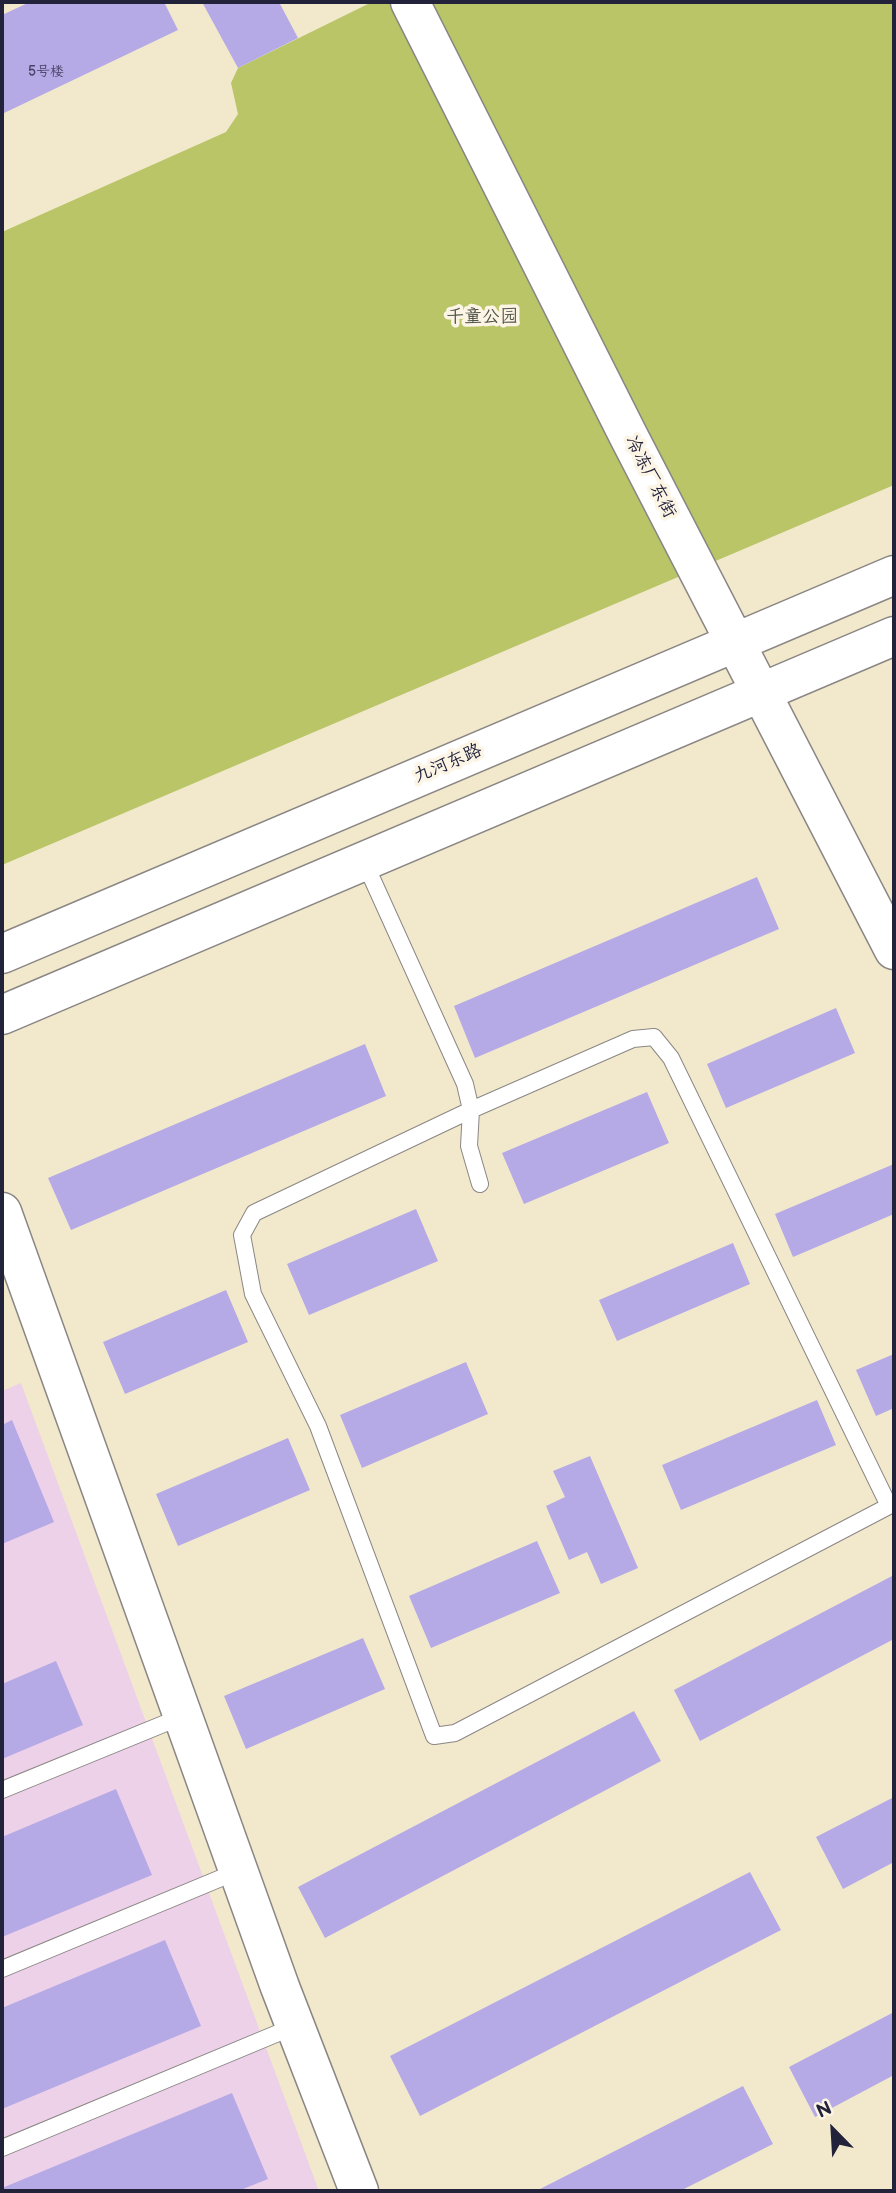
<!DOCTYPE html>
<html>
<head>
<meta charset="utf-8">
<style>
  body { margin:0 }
  #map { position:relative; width:896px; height:2193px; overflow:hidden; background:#f2e9cd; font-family:"Balsamiq Sans",sans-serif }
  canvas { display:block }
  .frame { position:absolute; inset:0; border:4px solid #22223b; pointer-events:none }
  .north { position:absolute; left:798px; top:2095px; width:70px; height:70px; -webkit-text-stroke:5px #fcf5e5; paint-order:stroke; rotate:336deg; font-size:19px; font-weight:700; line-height:28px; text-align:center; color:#22223b }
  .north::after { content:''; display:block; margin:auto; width:24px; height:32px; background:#22223b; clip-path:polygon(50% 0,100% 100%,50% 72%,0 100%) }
</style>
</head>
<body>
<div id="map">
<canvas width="896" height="2193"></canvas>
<div class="frame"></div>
<div class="north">N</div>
</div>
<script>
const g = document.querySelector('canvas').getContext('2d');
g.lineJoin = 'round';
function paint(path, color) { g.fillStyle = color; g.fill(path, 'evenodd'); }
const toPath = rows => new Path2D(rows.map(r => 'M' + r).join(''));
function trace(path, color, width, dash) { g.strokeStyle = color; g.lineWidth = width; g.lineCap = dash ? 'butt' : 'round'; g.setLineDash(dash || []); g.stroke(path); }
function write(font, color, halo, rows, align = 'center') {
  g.font = font + ' "Balsamiq Sans","LXGW WenKai TC",sans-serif'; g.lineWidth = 7; g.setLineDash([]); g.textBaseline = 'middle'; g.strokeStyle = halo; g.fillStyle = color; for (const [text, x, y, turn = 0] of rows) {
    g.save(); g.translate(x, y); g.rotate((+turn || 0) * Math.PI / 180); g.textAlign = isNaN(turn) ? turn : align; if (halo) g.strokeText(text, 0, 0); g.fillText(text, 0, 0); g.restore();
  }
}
paint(toPath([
  [21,1383,319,2191,2,2191,2,1391]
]), '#edd1e9');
paint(toPath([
  [372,2,894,2,894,485,2,865,2,232,226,132,238,114,231,83,238,68]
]), '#b9c567');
paint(toPath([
  [30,2,164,2,178,30,2,114,2,15],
  [202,2,279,2,298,38,238,68],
  [757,877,779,929,475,1058,454,1006],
  [836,1008,855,1053,726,1108,707,1064],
  [365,1044,386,1096,71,1230,48,1178],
  [647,1092,669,1143,524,1204,502,1153],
  [894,1164,894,1214,793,1257,775,1214],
  [416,1209,438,1261,309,1315,287,1264],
  [733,1243,750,1284,617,1341,599,1300],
  [226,1290,248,1342,125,1394,103,1342],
  [894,1354,894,1408,876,1416,856,1370],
  [466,1362,488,1414,362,1468,340,1415],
  [817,1400,836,1445,681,1510,662,1465],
  [12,1420,54,1522,2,1544,2,1425],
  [288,1438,310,1490,178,1546,156,1494],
  [590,1456,638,1568,601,1584,587,1552,569,1560,546,1506,565,1497,553,1471],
  [537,1541,560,1593,431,1648,409,1596],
  [894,1575,894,1639,700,1741,674,1690],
  [363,1638,385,1689,246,1749,224,1696],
  [56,1661,83,1725,2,1759,2,1684],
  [634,1711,661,1761,325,1938,298,1887],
  [116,1789,152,1875,2,1937,2,1837],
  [894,1797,894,1862,843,1889,816,1837],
  [750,1872,781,1930,420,2116,390,2056],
  [165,1940,201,2026,2,2109,2,2008],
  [894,2012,894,2075,815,2117,789,2067],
  [743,2086,773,2144,680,2191,536,2191],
  [232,2093,268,2179,238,2191,2,2191,2,2188]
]), '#b5a9e6');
const service = toPath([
  [364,861,465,1084,471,1110,469,1146,480,1184],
  [654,1037,671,1058,889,1506,455,1733,434,1736,318,1426,253,1294,242,1235,254,1213,471,1110,633,1039,654,1037],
  [2,1790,183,1716],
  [2,1969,238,1871],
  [2,2148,295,2026]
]);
const tertiary = toPath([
  [2,1212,280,1987,359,2191]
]);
const secondary = toPath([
  [410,2,628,435,894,950],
  [2,954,894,575],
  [2,1015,894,636]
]);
trace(service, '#8a8684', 18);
trace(tertiary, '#8a8684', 41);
trace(secondary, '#8a8684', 41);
trace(service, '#fff', 16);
trace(tertiary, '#fff', 38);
trace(secondary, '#fff', 38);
write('14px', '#474466', null, [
  ["5号楼",46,72]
]);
write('18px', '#4f5348', '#fcf5e5', [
  ["千童公园",482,317]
]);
write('18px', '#22223b', '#fcf5e5', [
  ["冷冻厂东街",650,477,63],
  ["九河东路",448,764,-23]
]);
</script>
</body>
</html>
